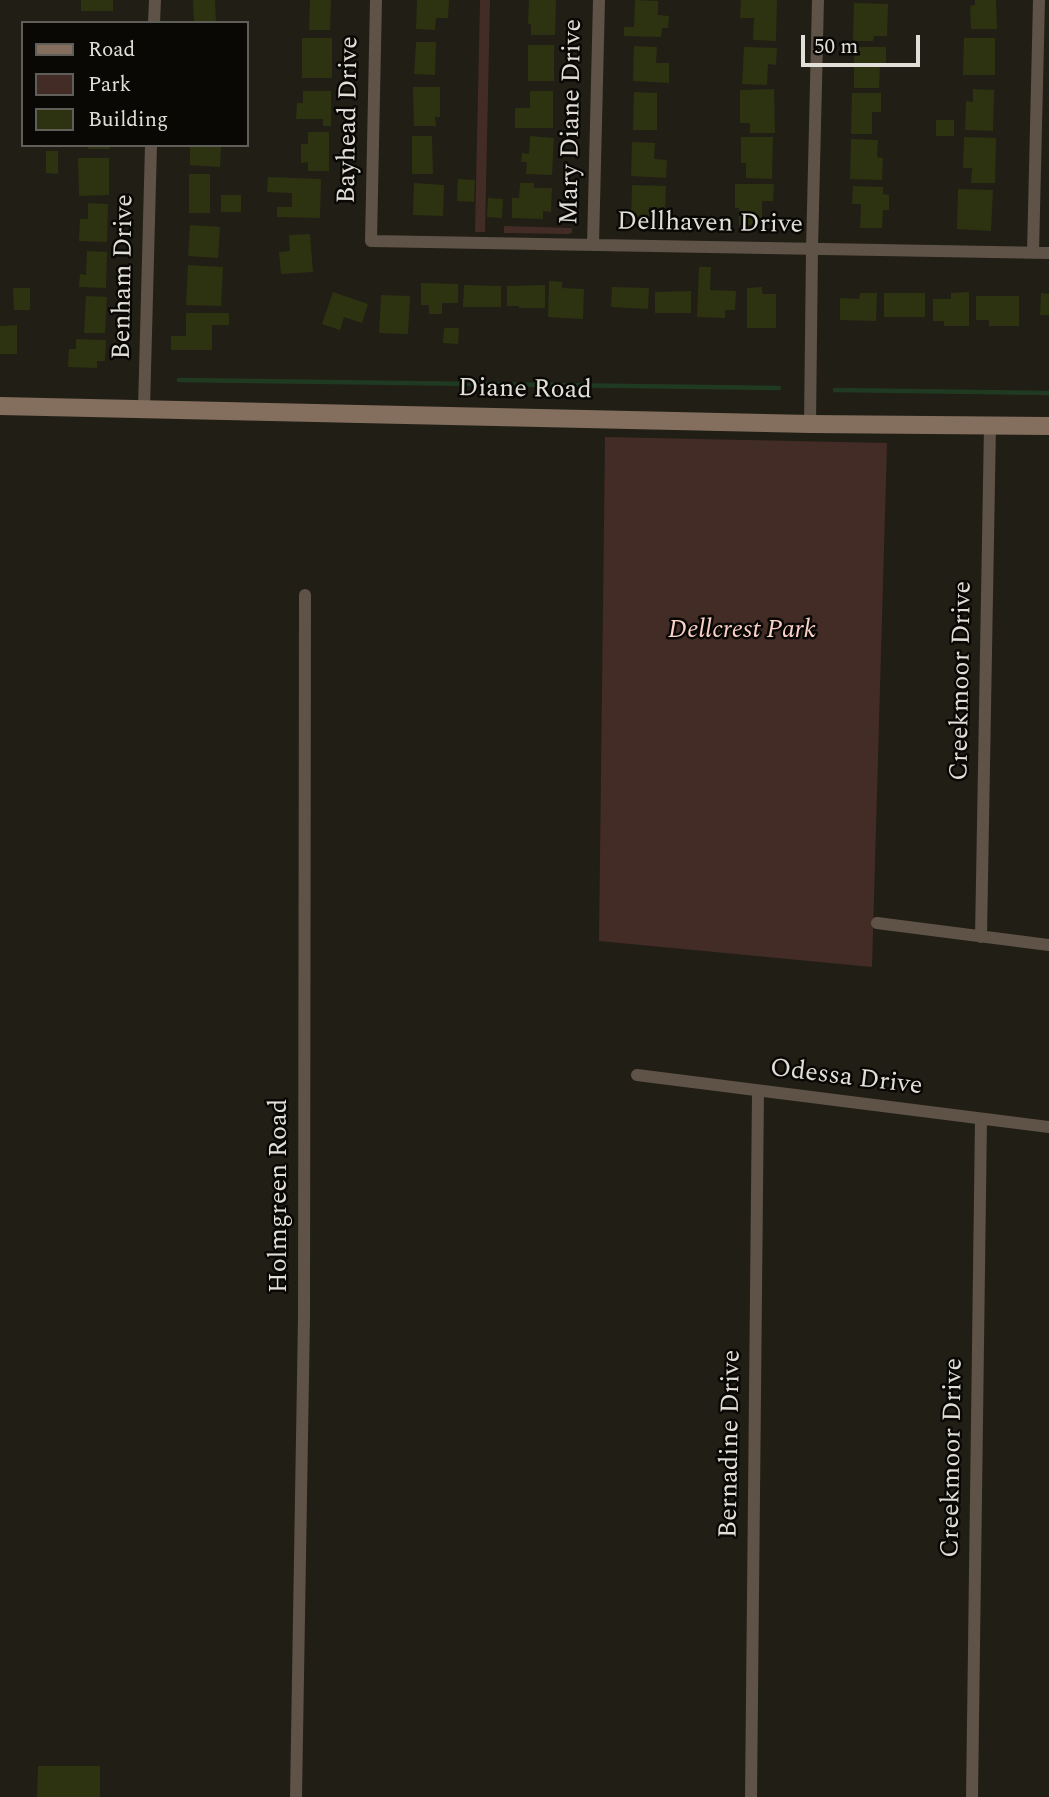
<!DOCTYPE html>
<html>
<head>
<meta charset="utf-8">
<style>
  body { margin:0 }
  #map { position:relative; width:1049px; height:1797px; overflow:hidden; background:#211e15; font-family:Spectral,serif }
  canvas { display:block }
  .legend { position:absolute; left:21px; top:21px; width:228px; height:126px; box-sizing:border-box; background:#090805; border:2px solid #5f5e59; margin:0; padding:9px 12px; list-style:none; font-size:21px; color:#e1dfd8 }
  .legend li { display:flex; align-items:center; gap:14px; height:35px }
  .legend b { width:35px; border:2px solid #5f5e59 }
  .scale { position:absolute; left:801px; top:35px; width:119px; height:32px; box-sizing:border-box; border:4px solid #e1dfd8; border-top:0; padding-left:9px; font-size:21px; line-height:24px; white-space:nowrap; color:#e1dfd8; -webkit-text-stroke:5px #090805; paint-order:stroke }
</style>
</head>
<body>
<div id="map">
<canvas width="1049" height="1797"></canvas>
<ul class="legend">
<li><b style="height:9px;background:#846f5e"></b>Road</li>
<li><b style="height:19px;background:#432c26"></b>Park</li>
<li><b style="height:19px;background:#2d3311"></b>Building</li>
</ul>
<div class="scale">50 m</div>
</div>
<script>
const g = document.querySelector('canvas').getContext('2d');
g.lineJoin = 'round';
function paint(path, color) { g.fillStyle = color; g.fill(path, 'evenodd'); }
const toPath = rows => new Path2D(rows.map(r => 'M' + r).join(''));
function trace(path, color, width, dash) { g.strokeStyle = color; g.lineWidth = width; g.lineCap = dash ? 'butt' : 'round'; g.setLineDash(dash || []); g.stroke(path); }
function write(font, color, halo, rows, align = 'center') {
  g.font = font + ' Spectral,serif'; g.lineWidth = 5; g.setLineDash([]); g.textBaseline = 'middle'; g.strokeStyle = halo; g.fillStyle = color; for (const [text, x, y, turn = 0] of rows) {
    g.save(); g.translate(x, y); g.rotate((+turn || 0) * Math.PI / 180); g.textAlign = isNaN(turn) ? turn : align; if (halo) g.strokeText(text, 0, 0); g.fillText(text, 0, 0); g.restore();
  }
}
paint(toPath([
  [480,0,490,0,485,232,475,232],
  [504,226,572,228,572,233,568,234,504,233],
  [605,437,887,443,872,967,599,941]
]), '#432c26');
trace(toPath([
  [179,380,779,388],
  [835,390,1049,393]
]), '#1f3a21', 4.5);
paint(toPath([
  [81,0,113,0,113,11,81,11],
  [193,0,215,0,216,23,194,23],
  [310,0,331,0,330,30,309,30],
  [417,0,449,0,448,18,436,18,435,30,416,29],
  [529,0,556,0,555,35,531,35,531,24,528,24],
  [635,0,658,1,658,15,669,16,668,28,662,28,661,37,624,36,624,27,634,27],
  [741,0,777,0,776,41,753,40,754,18,740,18],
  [975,0,996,0,997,29,971,29,970,6,975,5],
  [854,3,888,4,887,36,874,36,873,41,853,41],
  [302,38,332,38,332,78,302,78],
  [964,38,995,38,995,75,963,75],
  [416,42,436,42,435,75,414,74],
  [528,45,554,45,554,81,528,81],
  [634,46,657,47,656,63,669,63,669,83,633,81],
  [744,47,777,48,776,65,768,64,767,85,742,84],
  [854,47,886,47,886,64,880,64,879,88,854,88],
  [413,87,440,87,440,117,435,117,436,126,414,126],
  [774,89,775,133,750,133,750,123,740,123,740,90],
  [973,89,994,90,993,131,965,130,966,101,973,102],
  [303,91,331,91,331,126,323,126,323,119,296,119,297,103,303,103],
  [530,91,553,91,553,128,515,128,515,108,530,108],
  [634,92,657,93,657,130,633,130],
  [852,93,881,93,881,112,872,112,872,134,851,134],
  [936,120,954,120,954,136,936,136],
  [308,132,329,132,329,171,308,171,308,162,301,163,301,144,308,144],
  [412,136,432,136,433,174,412,174],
  [530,136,554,138,552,175,526,174,527,162,521,162,522,153,529,154],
  [741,137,773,137,772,179,746,178,746,163,741,163],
  [964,137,996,138,995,183,971,183,972,168,963,168],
  [851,139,878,140,877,157,883,158,882,180,850,179],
  [632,142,655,143,654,159,667,160,666,178,631,176],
  [88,145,110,145,110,149,88,149],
  [190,145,210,145,210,147,221,147,220,167,190,165],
  [46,151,58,151,58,174,46,173],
  [78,158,109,158,109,195,79,196],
  [189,174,210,174,210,213,189,213],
  [268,177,321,179,320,218,277,217,277,207,292,207,292,193,267,192],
  [458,179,475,180,474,202,457,201],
  [414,183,444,185,443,216,413,215],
  [520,183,534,183,534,188,552,188,551,212,543,211,543,219,512,218,512,198,519,198],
  [735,184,774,184,773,201,762,201,762,225,739,225,739,208,735,208],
  [632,185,666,186,665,208,649,207,649,219,631,219],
  [853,186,883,187,883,194,889,195,889,210,883,210,882,228,860,228,861,204,852,204],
  [958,189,993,190,991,231,957,229],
  [221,195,241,195,241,212,221,212],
  [488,198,503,199,502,218,487,217],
  [88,203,108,204,107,242,79,241,80,219,88,219],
  [190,225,220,227,218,258,188,256],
  [310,234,313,272,281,274,279,252,290,251,289,235],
  [87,251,107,252,106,288,79,287,80,274,86,275],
  [188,265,223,267,221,306,186,305],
  [699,267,711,267,710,290,736,291,735,310,725,310,725,318,697,317],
  [549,281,562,282,562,288,584,289,583,319,548,317],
  [421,283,458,284,458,303,442,303,442,314,429,314,429,305,421,305],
  [464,285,501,286,501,307,463,307],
  [545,285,545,308,519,308,519,306,507,306,507,286],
  [612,287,649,288,648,309,611,307],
  [762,287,762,294,776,294,776,328,747,328,747,288],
  [13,288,30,288,30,310,14,310],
  [691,291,691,313,655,313,655,292],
  [333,292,368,304,362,323,344,317,340,330,322,324],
  [969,292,969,326,944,326,944,321,933,321,933,299,951,299,951,293],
  [860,293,877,293,876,321,840,320,840,298,859,299],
  [884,293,925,293,925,317,884,317],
  [1041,293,1049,294,1049,315,1040,315],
  [381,295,410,296,408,334,379,333],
  [86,296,107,297,105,333,84,333],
  [976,296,1019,296,1019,326,989,326,989,320,976,320],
  [186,313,229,313,229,325,212,325,212,350,171,350,171,336,186,336],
  [17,325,17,354,0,354,0,326],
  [444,328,459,328,458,344,443,343],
  [76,339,106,340,105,361,97,361,97,368,68,367,69,349,76,349],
  [38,1766,100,1766,100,1797,37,1797]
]), '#2d3311');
trace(toPath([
  [376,0,371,241,1049,253],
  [154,23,155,0],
  [593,245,599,0],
  [1033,253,1039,0],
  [144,409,151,145],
  [810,424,812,250,818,0],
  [877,923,1049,945],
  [981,937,990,425],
  [637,1075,1049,1127],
  [296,1797,304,1317,305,595],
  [751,1797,758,1091],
  [972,1797,981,1119]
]), '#5f5247', 12);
trace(toPath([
  [0,406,810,424,1049,426]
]), '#846f5e', 18);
write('26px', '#e1dfd8', '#090805', [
  ["Bayhead Drive",350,120,-89],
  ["Mary Diane Drive",573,122,-89],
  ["Dellhaven Drive",710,225,1],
  ["Benham Drive",125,277,-89],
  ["Diane Road",525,391,1],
  ["Creekmoor Drive",963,681,-89],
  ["Odessa Drive",846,1079,7],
  ["Holmgreen Road",281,1196,-90],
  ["Bernadine Drive",732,1444,-89],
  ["Creekmoor Drive",954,1458,-89]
]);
write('italic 26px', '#fbd1c7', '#090805', [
  ["Dellcrest Park",742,632]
]);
</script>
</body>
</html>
